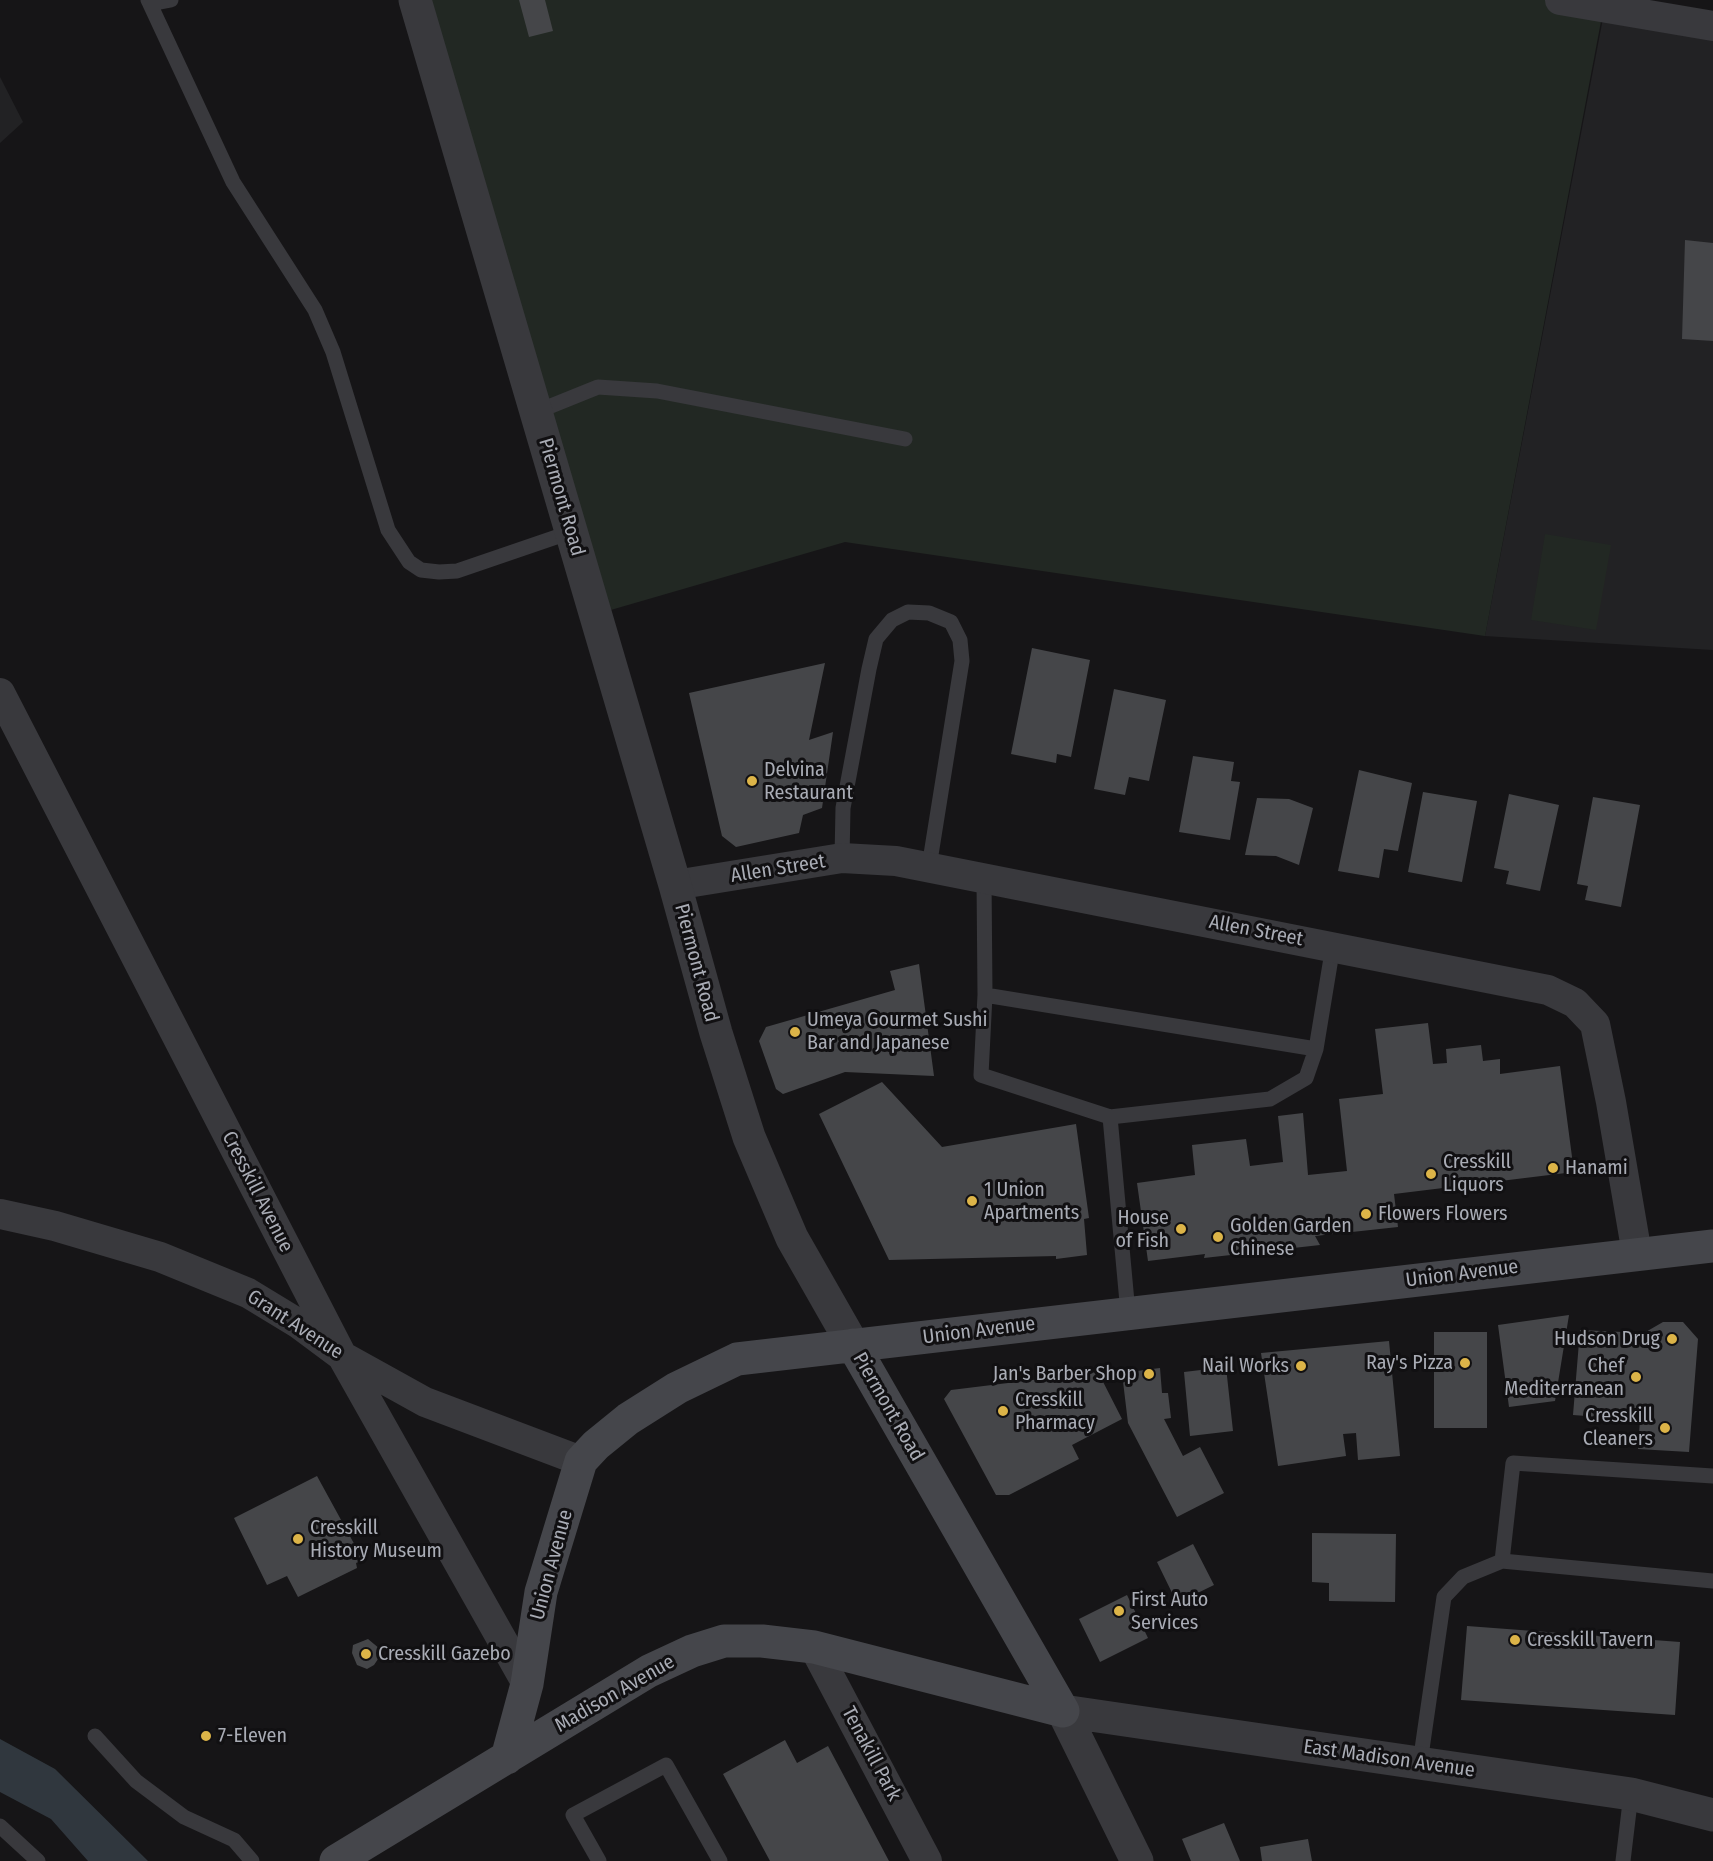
<!DOCTYPE html>
<html>
<head>
<meta charset="utf-8">
<style>
  body { margin:0 }
  canvas { display:block; background:#161517 }
</style>
</head>
<body>
<canvas width="1713" height="1861"></canvas>
<script>
const g = document.querySelector('canvas').getContext('2d');
g.lineJoin = 'round';
function paint(path, color) { g.fillStyle = color; g.fill(path, 'evenodd'); }
const toPath = rows => new Path2D(rows.map(r => 'M' + r).join(''));
function trace(path, color, width, dash) { g.strokeStyle = color; g.lineWidth = width; g.lineCap = dash ? 'butt' : 'round'; g.setLineDash(dash || []); g.stroke(path); }
function write(font, color, halo, rows, align = 'center') {
  g.font = font + ' "Fira Sans Condensed",sans-serif'; g.lineWidth = 6; g.setLineDash([]); g.textBaseline = 'middle'; g.strokeStyle = halo; g.fillStyle = color; for (const [text, x, y, turn = 0] of rows) {
    g.save(); g.translate(x, y); g.rotate((+turn || 0) * Math.PI / 180); g.textAlign = isNaN(turn) ? turn : align; if (halo) g.strokeText(text, 0, 0); g.fillText(text, 0, 0); g.restore();
  }
}
paint(toPath([
  [1605,8,1713,26,1713,650,1485,636],
  [0,77,23,122,0,143]
]), '#222224');
paint(toPath([
  [417,0,1605,0,1485,636,845,542,590,616],
  [1545,534,1611,545,1596,630,1531,620]
]), '#222823');
paint(toPath([
  [0,1739,55,1769,148,1861,88,1861,51,1819,0,1792]
]), '#30373e');
paint(toPath([
  [519,0,545,0,553,31,529,37],
  [1685,240,1713,243,1713,341,1682,339],
  [1032,648,1090,660,1071,757,1057,754,1056,763,1011,754],
  [825,663,809,740,833,732,822,808,803,815,799,833,736,847,722,836,689,693],
  [1114,689,1166,700,1149,781,1129,777,1125,795,1094,789],
  [1193,756,1234,762,1231,781,1240,782,1230,840,1179,832],
  [1359,770,1412,783,1398,851,1384,849,1379,878,1338,871],
  [1423,792,1477,801,1462,882,1408,872],
  [1509,794,1559,805,1540,891,1506,884,1509,871,1494,868],
  [1593,797,1640,805,1621,907,1585,900,1588,886,1577,884],
  [1257,798,1289,799,1313,808,1299,865,1276,856,1245,855],
  [919,964,934,1076,845,1072,783,1094,776,1089,759,1041,766,1027,895,990,890,971],
  [1428,1023,1433,1064,1447,1063,1446,1049,1481,1045,1483,1061,1500,1059,1500,1074,1560,1066,1574,1172,1394,1194,1398,1227,1315,1236,1320,1245,1204,1258,1205,1254,1148,1261,1137,1183,1195,1175,1192,1145,1246,1139,1250,1166,1283,1162,1278,1116,1303,1113,1308,1175,1347,1171,1339,1099,1383,1094,1375,1029],
  [882,1082,942,1147,1076,1124,1089,1218,1084,1219,1087,1255,1056,1259,1056,1256,889,1260,819,1114],
  [1569,1315,1555,1401,1509,1407,1498,1325],
  [1663,1322,1683,1322,1698,1339,1689,1452,1638,1449,1640,1420,1573,1415,1580,1330,1644,1333],
  [1434,1332,1487,1332,1487,1428,1434,1428],
  [1389,1341,1400,1456,1358,1460,1356,1433,1343,1434,1346,1456,1278,1466,1261,1353],
  [1226,1367,1233,1431,1190,1436,1184,1372],
  [1160,1368,1162,1393,1168,1393,1171,1418,1164,1419,1183,1456,1200,1447,1224,1493,1177,1517,1128,1423,1122,1373],
  [1098,1372,1122,1419,1072,1445,1079,1459,1009,1495,996,1495,944,1399,951,1390],
  [317,1476,363,1560,356,1563,357,1568,298,1597,287,1576,267,1585,234,1518],
  [1312,1533,1396,1534,1395,1602,1329,1601,1329,1583,1312,1582],
  [1193,1544,1214,1585,1177,1603,1157,1562],
  [1127,1595,1148,1638,1100,1662,1079,1619],
  [1467,1626,1680,1642,1675,1715,1461,1700],
  [368,1639,380,1649,380,1656,374,1665,367,1669,357,1665,352,1653,353,1645],
  [785,1740,797,1763,828,1746,889,1861,770,1861,723,1774],
  [1224,1823,1240,1861,1191,1861,1182,1839],
  [1308,1839,1312,1861,1262,1861,1260,1847]
]), '#454649');
trace(toPath([
  [148,0,150,4,171,0],
  [150,4,233,182,315,310,333,352,388,530,409,562,421,570,439,572,457,571,571,532],
  [536,412,598,387,657,391,905,439],
  [842,858,843,808,869,669,876,639,892,620,908,612,929,613,951,622,960,640,962,661,929,867],
  [984,878,985,995,981,1075,1110,1117,1270,1099,1306,1078,1316,1049],
  [985,995,1316,1049,1333,946],
  [1110,1117,1128,1313],
  [1713,1476,1513,1463,1502,1561,1713,1581],
  [95,1736,136,1781,184,1817,234,1840,252,1861],
  [1420,1763,1444,1597,1463,1577,1502,1561],
  [0,1826,38,1861],
  [599,1861,573,1815,666,1765,720,1861],
  [1623,1861,1631,1794]
]), '#39393d', 15);
trace(toPath([
  [1560,0,1713,26],
  [0,693,342,1356,527,1684],
  [675,885,842,858,896,861,1548,990,1575,1003,1595,1024,1611,1102,1637,1254],
  [0,1214,55,1226,160,1257,248,1293,299,1324,342,1356,425,1402,581,1461],
  [814,1647,927,1861]
]), '#39393d', 30);
trace(toPath([
  [415,0,675,885,716,1033,749,1137,792,1238,853,1345],
  [1063,1711,1631,1794,1713,1815],
  [1063,1711,1137,1861]
]), '#39393d', 33);
trace(toPath([
  [853,1345,1063,1711],
  [507,1758,527,1684,541,1592,581,1461,596,1445,628,1419,677,1388,737,1359,1713,1246],
  [336,1861,649,1671,692,1651,724,1641,762,1641,814,1647,1063,1711]
]), '#45464b', 33);
for (const [x, y, r, color] of [
  [752,781,6,"#dcb448"],
  [795,1032,6,"#dcb448"],
  [1553,1168,6,"#dcb448"],
  [1431,1174,6,"#dcb448"],
  [972,1201,6,"#dcb448"],
  [1366,1214,6,"#dcb448"],
  [1181,1229,6,"#dcb448"],
  [1218,1237,6,"#dcb448"],
  [1672,1339,6,"#dcb448"],
  [1465,1363,6,"#dcb448"],
  [1301,1366,6,"#dcb448"],
  [1149,1374,6,"#dcb448"],
  [1636,1377,6,"#dcb448"],
  [1003,1411,6,"#dcb448"],
  [1665,1428,6,"#dcb448"],
  [298,1539,6,"#dcb448"],
  [1119,1611,6,"#dcb448"],
  [1515,1640,6,"#dcb448"],
  [366,1654,6,"#dcb448"],
  [206,1736,6,"#dcb448"]
]) { const dot = new Path2D(); dot.arc(x, y, r, 0, 2 * Math.PI); g.fillStyle = color; g.fill(dot); trace(dot, '#111012', 2); }
write('20px', '#a9acb5', '#111012', [
  ["Piermont Road",561,497,74],
  ["Allen Street",778,869,-9],
  ["Allen Street",1256,931,11],
  ["Piermont Road",696,963,75],
  ["Cresskill Avenue",257,1192,63],
  ["Union Avenue",1462,1274,-7],
  ["Grant Avenue",295,1325,33],
  ["Union Avenue",979,1331,-7],
  ["Piermont Road",888,1407,60],
  ["Union Avenue",552,1565,-75],
  ["Madison Avenue",615,1694,-30],
  ["Tenakill Park",871,1754,62],
  ["East Madison Avenue",1389,1759,8]
]);
write('20px', '#a9acb5', '#111012', [
  ["Delvina",764,770],
  ["Restaurant",764,793],
  ["Umeya Gourmet Sushi",807,1020],
  ["Bar and Japanese",807,1043],
  ["Cresskill",1443,1162],
  ["Liquors",1443,1185],
  ["Hanami",1565,1168],
  ["1 Union",984,1190],
  ["Apartments",984,1213],
  ["Flowers Flowers",1378,1214],
  ["House",1169,1218,"right"],
  ["of Fish",1169,1241,"right"],
  ["Golden Garden",1230,1226],
  ["Chinese",1230,1249],
  ["Hudson Drug",1660,1339,"right"],
  ["Ray's Pizza",1453,1363,"right"],
  ["Nail Works",1289,1366,"right"],
  ["Chef",1624,1366,"right"],
  ["Mediterranean",1624,1389,"right"],
  ["Jan's Barber Shop",1137,1374,"right"],
  ["Cresskill",1015,1400],
  ["Pharmacy",1015,1423],
  ["Cresskill",1653,1416,"right"],
  ["Cleaners",1653,1439,"right"],
  ["Cresskill",310,1528],
  ["History Museum",310,1551],
  ["First Auto",1131,1600],
  ["Services",1131,1623],
  ["Cresskill Tavern",1527,1640],
  ["Cresskill Gazebo",378,1654],
  ["7-Eleven",218,1736]
], 'left');
</script>
</body>
</html>
